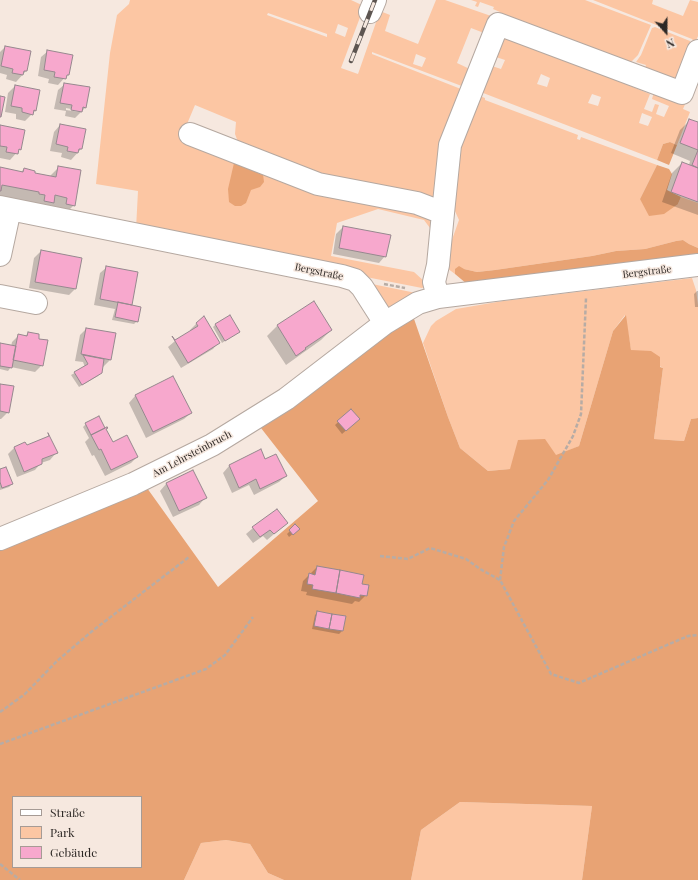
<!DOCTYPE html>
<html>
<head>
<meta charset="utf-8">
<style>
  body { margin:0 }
  #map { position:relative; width:698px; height:880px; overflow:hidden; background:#f6e8df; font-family:"Playfair Display",serif }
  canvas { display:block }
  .legend { position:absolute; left:12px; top:796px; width:130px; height:72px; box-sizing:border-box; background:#f6e8df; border:1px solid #a69b95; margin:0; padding:5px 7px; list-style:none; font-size:12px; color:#2d2825 }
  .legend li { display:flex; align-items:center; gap:8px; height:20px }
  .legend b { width:20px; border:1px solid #a69b95 }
  .north { position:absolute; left:646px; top:12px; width:40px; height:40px; -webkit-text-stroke:3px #f6e8df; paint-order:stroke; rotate:159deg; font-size:11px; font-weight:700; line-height:16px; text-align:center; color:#2d2825 }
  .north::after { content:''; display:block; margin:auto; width:14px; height:18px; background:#2d2825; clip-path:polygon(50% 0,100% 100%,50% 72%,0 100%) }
</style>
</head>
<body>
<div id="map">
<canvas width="698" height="880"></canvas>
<ul class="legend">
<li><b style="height:5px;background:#fff"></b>Straße</li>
<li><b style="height:11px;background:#fcc6a3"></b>Park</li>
<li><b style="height:11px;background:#f7a8cd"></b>Gebäude</li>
</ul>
<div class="north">N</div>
</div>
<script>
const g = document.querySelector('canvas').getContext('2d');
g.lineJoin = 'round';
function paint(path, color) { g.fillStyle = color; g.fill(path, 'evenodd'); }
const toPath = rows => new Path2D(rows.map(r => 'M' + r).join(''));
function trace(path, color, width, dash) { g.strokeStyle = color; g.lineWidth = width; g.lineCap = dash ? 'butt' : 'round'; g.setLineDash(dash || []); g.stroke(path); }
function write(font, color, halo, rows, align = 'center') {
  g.font = font + ' "Playfair Display",serif'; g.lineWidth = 3; g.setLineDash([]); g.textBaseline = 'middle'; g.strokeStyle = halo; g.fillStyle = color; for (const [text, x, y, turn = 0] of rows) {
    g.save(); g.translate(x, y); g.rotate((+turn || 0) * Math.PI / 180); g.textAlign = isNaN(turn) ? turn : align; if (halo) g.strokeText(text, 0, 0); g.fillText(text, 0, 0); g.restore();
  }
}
paint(toPath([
  [130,0,351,0,366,7,362,12,341,68,358,74,380,11,390,15,385,31,418,44,436,0,445,0,494,17,484,33,471,28,457,63,474,71,467,88,372,52,372,54,466,91,436,201,332,182,238,142,235,134,236,122,195,105,182,136,389,202,434,220,433,232,424,220,378,209,337,223,331,256,414,272,425,282,424,287,422,288,366,277,136,229,138,191,96,184,110,53,117,15,129,4],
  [268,13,327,34,327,37,267,15],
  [338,24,348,28,345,37,335,33],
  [416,54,426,58,422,67,413,64],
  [471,0,585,0,651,25,638,55,628,65,498,16,500,12,493,9,494,7,480,2,478,7,475,6,477,2],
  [593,0,653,0,652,4,683,16,690,0,698,2,698,36,695,43,692,39],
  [655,27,690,41,692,49,681,81,643,74,646,65,636,62,641,55,652,28],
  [506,35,650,94,644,109,652,112,655,104,659,105,656,114,664,117,669,106,652,99,654,92,686,102,683,109,690,112,677,145,670,142,663,144,657,160,478,91],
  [496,57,505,60,501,69,492,66],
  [541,74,550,78,547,87,537,84],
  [592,94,601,97,598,106,588,103],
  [642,113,652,117,648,126,639,123],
  [477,95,485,98,485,100,578,135,577,139,580,140,581,137,657,165,640,199,678,204,681,197,698,203,698,248,689,244,683,240,676,241,645,249,616,251,592,256,495,270,477,272,464,269,455,269,455,274,443,265,459,220,450,200,455,151],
  [692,278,696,290,698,305,698,418,691,419,684,441,654,439,663,368,631,350,625,315,613,331,579,446,556,456,510,469,488,471,460,448,448,417,423,343,431,326,436,321,456,309,503,301],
  [372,284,416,293,415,295,388,308,384,307],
  [460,802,592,806,582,880,411,880,421,830],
  [226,840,250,844,268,873,284,880,184,880,201,843]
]), '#fcc6a3');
paint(toPath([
  [670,142,677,145,669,165,657,160,663,144],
  [234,163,263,174,264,182,260,187,251,190,246,203,241,206,235,206,229,202,228,189],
  [657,165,669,169,672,174,667,190,681,197,678,204,664,214,649,216,640,199],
  [683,240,689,244,698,248,698,254,467,284,455,274,455,269,459,266,464,269,477,272,495,270,592,256,616,251,645,249,676,241],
  [626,315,631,350,651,351,660,357,660,367,663,368,654,439,684,441,691,419,698,418,698,880,582,880,592,806,460,802,421,830,411,880,284,880,268,873,250,844,226,840,201,843,184,880,0,880,0,547,147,488,218,587,318,501,261,428,393,326,413,316,448,417,460,448,488,471,510,469,518,440,545,439,556,455,579,446,613,331],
  [13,797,141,797,141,867,13,867]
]), '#e8a374');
paint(toPath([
  [5,47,26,71,16,82,6,79,7,75,0,73,0,52],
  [48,51,68,74,58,85,48,83,49,79,38,76,41,57],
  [65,84,85,108,75,118,65,116,66,111,54,109,58,90],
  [66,108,81,111,80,112,66,110],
  [15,86,36,110,25,121,16,119,16,114,5,112,8,93],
  [690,120,698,123,698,215,662,202,672,173,682,163,689,165,690,161,671,153,680,130],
  [60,125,81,149,71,160,61,157,62,153,50,151,54,132],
  [0,126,20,149,10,160,0,158],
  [59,167,74,205,64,215,56,214,58,207,0,196,0,168,21,172,24,169,34,173,49,177],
  [343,227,385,256,379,263,333,254,336,234],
  [41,251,81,259,75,289,69,295,29,288,34,258],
  [107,267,137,273,131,306,137,321,134,324,112,320,115,309,94,305,100,273],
  [697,291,698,291,698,307,695,307,694,294],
  [314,303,331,330,321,340,286,365,267,336,277,326],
  [204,319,219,342,213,349,181,368,168,347,175,341,191,331,190,330,196,324],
  [216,324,238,332,222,343,213,327],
  [86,329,115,334,110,360,103,367,102,366,101,372,98,376,79,387,71,375,85,367,83,362,75,361,80,335],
  [29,333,42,365,35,372,11,367,8,371,0,369,0,344,11,347,12,342,19,335,25,336],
  [173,377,191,413,184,419,146,438,129,403,135,396],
  [0,385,8,412,1,419,0,419],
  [351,410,356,422,342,434,335,425],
  [86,424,112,444,137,457,131,463,105,476,94,455,92,456,85,442,89,438,83,427],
  [25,443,26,446,56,453,50,460,41,463,35,470,17,477,8,454,14,448],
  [260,451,265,460,286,476,279,482,254,495,249,485,232,493,223,473,229,466],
  [0,470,12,484,9,487,0,490],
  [166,484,205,498,199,505,173,517,160,491],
  [287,523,267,540,263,536,253,543,246,534,253,528],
  [295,526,295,532,289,537,287,534],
  [317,567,361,585,366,595,359,602,355,601,352,604,306,595,307,592,301,591,303,581],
  [318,612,344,617,342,631,339,634,312,629,315,615]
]), '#0003');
const building = toPath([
  [5,46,31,51,27,71,24,71,23,75,12,73,13,69,1,66,5,46],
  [47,50,73,55,69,75,67,75,66,79,54,77,55,72,44,70,47,50],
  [64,83,90,87,86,108,83,107,82,112,71,110,72,105,60,103,64,83],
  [15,85,40,90,36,111,34,110,33,115,22,112,22,108,11,106,15,85],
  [0,96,5,97,1,117,0,117,0,96],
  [689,119,698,122,698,150,680,143,689,119],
  [60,124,86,129,82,149,79,149,78,153,67,151,68,147,56,144,60,124],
  [0,125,25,130,21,150,19,149,18,154,6,152,7,147,0,146,0,125],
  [698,150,698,168,692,165,698,150],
  [682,162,698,168,698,202,671,192,682,162],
  [58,166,81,170,75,206,66,204,67,198,55,195,54,203,44,201,45,195,39,194,39,192,2,185,1,191,0,191,0,167,23,172,24,168,35,171,35,173,56,177,58,166],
  [343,226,391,235,386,257,339,248,343,226],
  [41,250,82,258,76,289,35,282,41,250],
  [106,266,138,272,132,305,100,299,106,266],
  [314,301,332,330,305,348,306,349,296,356,277,325,314,301],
  [118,302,141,307,138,322,115,317,118,302],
  [230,315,240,332,225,341,215,324,230,315],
  [204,316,220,343,188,363,172,336,175,340,198,326,196,323,204,316],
  [86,328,116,333,111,360,81,354,86,328],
  [28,332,39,334,39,339,48,340,43,366,13,360,18,334,27,336,28,332],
  [0,343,16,346,12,368,0,366,0,343],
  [83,355,104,359,102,373,82,385,74,372,88,364,83,355],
  [173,376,192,413,153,432,135,395,173,376],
  [0,384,14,386,9,413,0,411,0,384],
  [351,409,360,419,346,431,337,421,351,409],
  [99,416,105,428,91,435,85,423,99,416],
  [107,427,108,428,106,429,113,442,127,435,138,457,111,470,101,449,99,450,91,435,107,427],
  [48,433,58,453,42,459,42,464,24,472,14,447,25,442,27,445,49,436,48,433],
  [261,449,265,459,276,454,287,476,260,489,256,479,239,488,229,465,261,449],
  [6,467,13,484,2,488,0,482,0,469,6,467],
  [193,470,207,498,179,511,166,483,193,470],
  [277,509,288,523,274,534,270,530,260,537,252,527,277,509],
  [295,524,300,529,293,535,289,530,295,524],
  [317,566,340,570,336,593,312,589,313,585,307,584,309,573,315,575,317,566],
  [340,570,364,575,362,584,369,585,367,596,360,595,360,598,336,593,340,570],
  [317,611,332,614,329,629,314,626,317,611],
  [332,614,346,616,343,631,329,629,332,614]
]);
paint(building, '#f7a8cd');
trace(building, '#96888e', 1);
const minor = toPath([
  [370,12,375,0],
  [190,134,318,184,417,203,443,213,438,265,434,282,438,297],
  [0,207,342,276,355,280,362,287,385,323],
  [443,213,450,145,498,24,682,93,698,51],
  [0,255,10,209],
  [0,296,36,303],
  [0,539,133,484,212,445,286,399,385,323,418,303,438,297,698,265]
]);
trace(minor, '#b5a8a0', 24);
trace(toPath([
  [384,284,405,288],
  [380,556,408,559,430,548,466,559,480,569,500,580,551,674,579,683,688,636,698,635],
  [500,580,504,547,514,521,548,480,573,436,581,414,586,298],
  [0,712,25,694,57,661,91,632,189,557],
  [0,744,206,669,225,655,253,617],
  [0,864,20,880]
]), '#b7aca5', 2.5, [4, 2]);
trace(minor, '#fff', 22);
const rail = toPath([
  [351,61,375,0]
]);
trace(rail, '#5d5551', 4.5);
trace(rail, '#f6e8df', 3, [9]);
write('10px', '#2d2825', '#f6e8df', [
  ["Bergstraße",319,272,12],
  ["Bergstraße",647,272,-7],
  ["Am Lehrsteinbruch",192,454,-28]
]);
</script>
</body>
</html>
